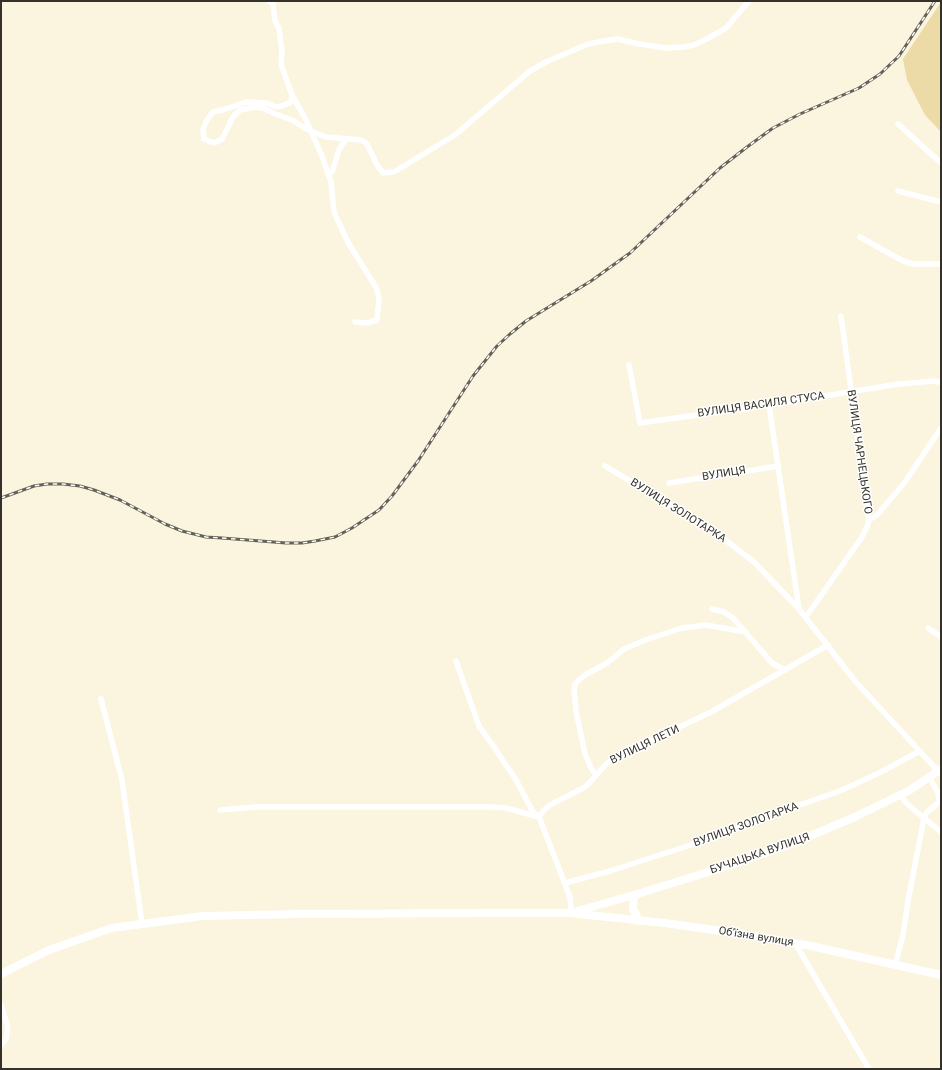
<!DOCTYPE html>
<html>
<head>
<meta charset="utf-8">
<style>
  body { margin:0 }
  #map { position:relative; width:942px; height:1070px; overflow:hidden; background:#fbf4df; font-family:Roboto,sans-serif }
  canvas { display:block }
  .frame { position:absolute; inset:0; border:2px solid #333129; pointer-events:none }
</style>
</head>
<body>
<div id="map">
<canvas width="942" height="1070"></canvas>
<div class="frame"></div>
</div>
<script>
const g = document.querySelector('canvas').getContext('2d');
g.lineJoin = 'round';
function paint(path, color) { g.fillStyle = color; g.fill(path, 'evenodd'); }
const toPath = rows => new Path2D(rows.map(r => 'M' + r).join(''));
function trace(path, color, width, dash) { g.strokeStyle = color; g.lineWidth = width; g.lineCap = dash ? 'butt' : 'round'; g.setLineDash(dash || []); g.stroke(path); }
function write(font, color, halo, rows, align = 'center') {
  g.font = font + ' Roboto,sans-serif'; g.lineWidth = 3; g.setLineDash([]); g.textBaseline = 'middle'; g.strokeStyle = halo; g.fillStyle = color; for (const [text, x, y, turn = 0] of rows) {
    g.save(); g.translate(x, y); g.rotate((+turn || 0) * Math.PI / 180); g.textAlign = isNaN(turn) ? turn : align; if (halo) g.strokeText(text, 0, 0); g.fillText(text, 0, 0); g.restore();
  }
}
paint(toPath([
  [941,2,941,132,925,115,907,80,903,59]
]), '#eddba7');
trace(toPath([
  [269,1,273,4,275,21,279,28,282,51,281,64,292,95,291,102,282,106,276,107,267,103,246,102,223,110,213,112,207,120,203,129,204,139,214,143,222,139,233,117,240,110,255,107,263,108,273,113,292,120,308,130,326,137,361,140,367,144,377,165,383,173,394,172,455,135,530,71,546,62,588,44,610,40,618,39,639,44,666,48,684,47,694,45,705,40,726,28,749,1],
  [292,95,305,118,322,156,328,174,332,172,339,150,346,139],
  [898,124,941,163],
  [328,174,331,181,334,212,337,219,349,244,377,289,379,299,377,320,367,323,355,322],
  [898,191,941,202],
  [860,237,903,261,913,264,941,264],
  [629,365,640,423,769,405,899,384,935,381,941,383],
  [769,405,799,609],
  [605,466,711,529,754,562,799,609,855,681,938,771],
  [669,483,779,466],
  [869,520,877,515,905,482,941,428],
  [712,609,724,612,733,618,772,663,785,670],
  [806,617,862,537,867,527,869,520,841,316],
  [928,628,941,637],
  [101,699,122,780,142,924],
  [596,775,591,768,585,754,576,711,574,689,575,684,579,680,585,675,607,663,624,649,648,639,682,628,706,625,746,632],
  [930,778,938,793,939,800,937,804,927,812,924,818,941,832],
  [220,810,255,807,492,807,506,808,539,817,533,812,516,780,494,747,479,726,456,661],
  [565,883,610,871,722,835,765,817,840,791,879,773,920,751],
  [569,913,571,908,570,897,539,817,544,810,550,805,585,787,592,780,606,764,613,759,713,711,828,645],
  [795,943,869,1069],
  [895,965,903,935,908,901,924,818,906,803,901,795],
  [1,1005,8,1027,6,1039,1,1045]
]), '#fff', 5.5);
trace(toPath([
  [634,895,633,909,639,921],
  [574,912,634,895,731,865,794,843,857,816,910,790,941,769],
  [1,974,49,950,112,928,203,916,297,914,512,913,569,913,665,923,728,932,811,946,941,975]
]), '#fff', 8);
const rail = toPath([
  [1,498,34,486,47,484,63,484,80,486,94,490,120,500,165,524,182,531,206,537,222,538,286,543,302,543,315,541,335,537,352,528,379,510,392,496,418,461,473,376,497,346,510,334,526,321,591,281,630,253,720,168,747,147,773,128,800,114,859,88,880,74,899,56,935,1]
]);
trace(rail, '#646155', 3);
trace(rail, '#fff', 1.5, [4.5]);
write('11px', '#333129', '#fff', [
  ["ВУЛИЦЯ ВАСИЛЯ СТУСА",761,405,-8],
  ["ВУЛИЦЯ ЧАРНЕЦЬКОГО",859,452,82],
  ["ВУЛИЦЯ",724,474,-9],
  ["ВУЛИЦЯ ЗОЛОТАРКА",678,511,32],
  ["ВУЛИЦЯ ЛЕТИ",645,745,-26],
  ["ВУЛИЦЯ ЗОЛОТАРКА",746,825,-20],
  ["БУЧАЦЬКА ВУЛИЦЯ",760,854,-19],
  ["Обʼїзна вулиця",756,937,9]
]);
</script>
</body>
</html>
